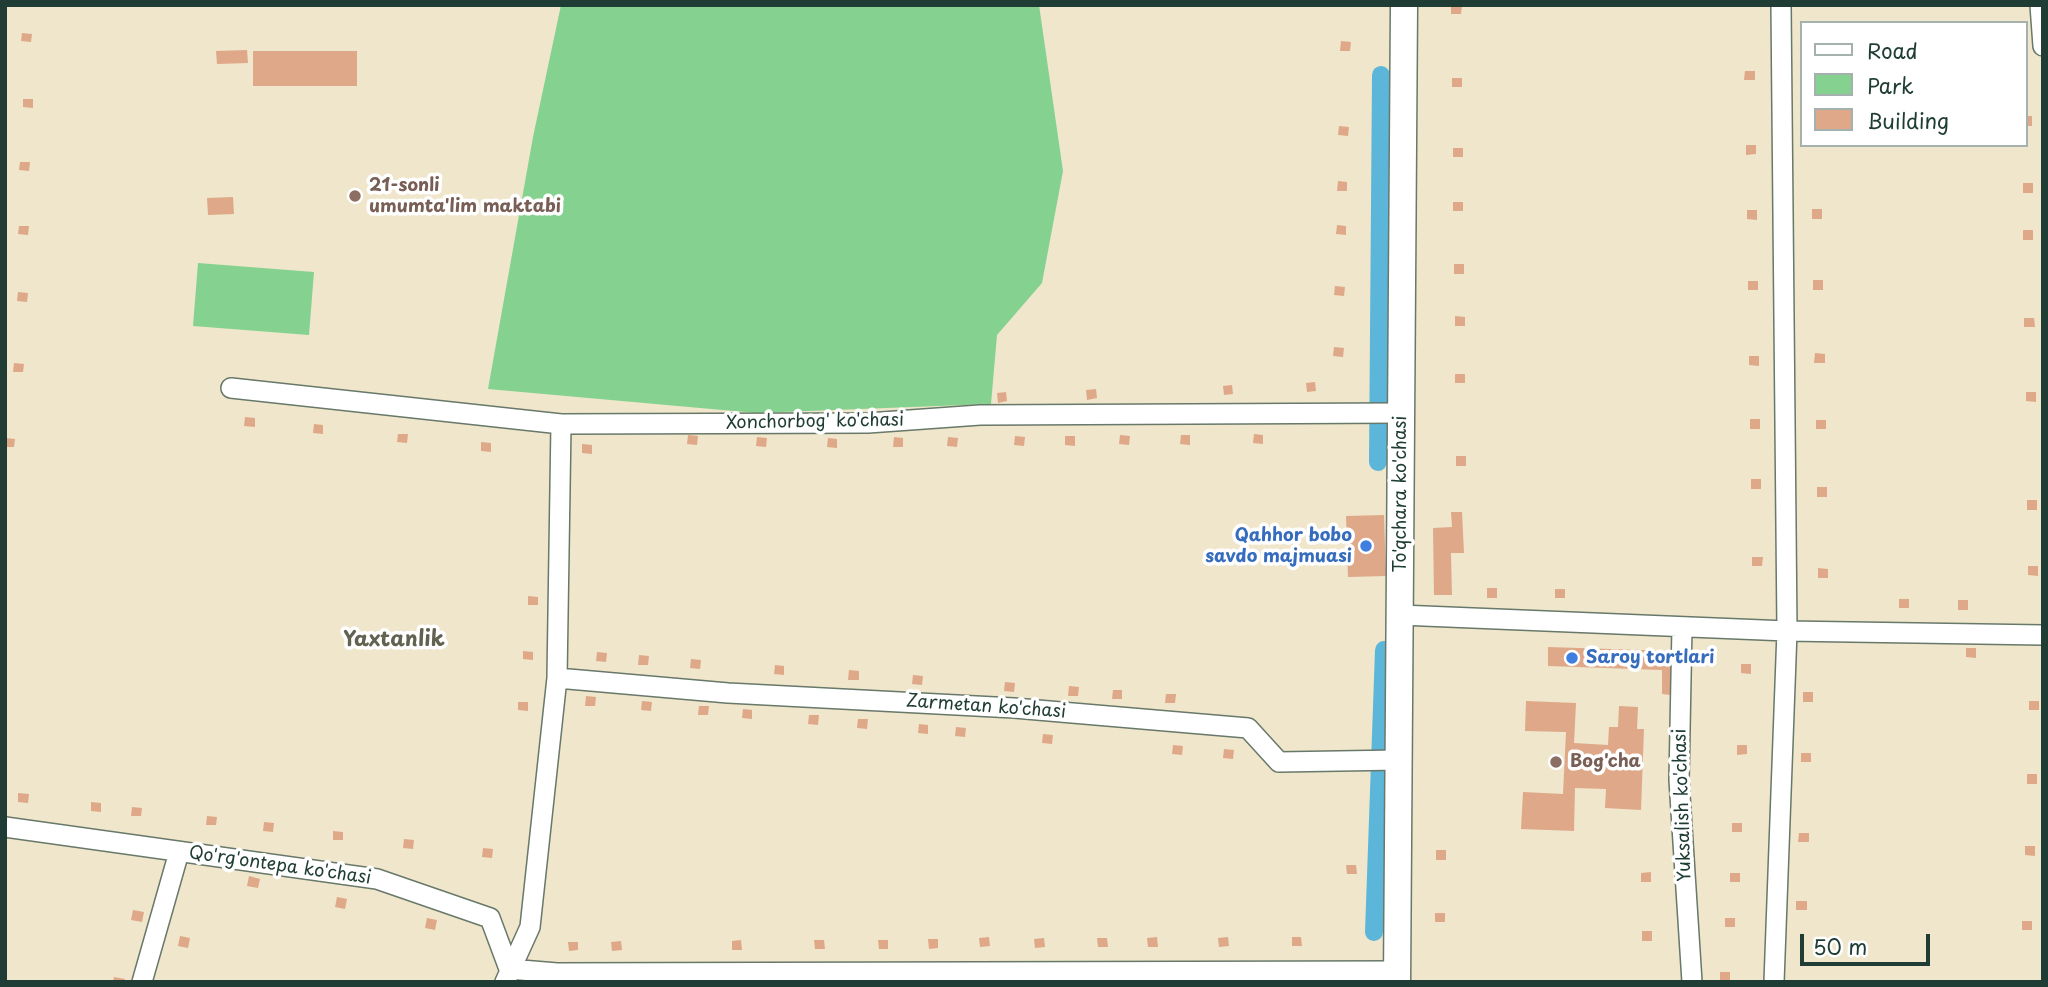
<!DOCTYPE html>
<html>
<head>
<meta charset="utf-8">
<style>
  body { margin:0 }
  #map { position:relative; width:2048px; height:987px; overflow:hidden; background:#efe6cb; font-family:"Playpen Sans",sans-serif }
  canvas { display:block }
  .frame { position:absolute; inset:0; border:7px solid #1f3d34; pointer-events:none }
  .legend { position:absolute; left:1800px; top:21px; width:228px; height:126px; box-sizing:border-box; background:#fff; border:2px solid #a5b1ae; margin:0; padding:9px 12px; list-style:none; font-size:21px; color:#1f3d34 }
  .legend li { display:flex; align-items:center; gap:14px; height:35px }
  .legend b { width:35px; border:2px solid #a5b1ae }
  .scale { position:absolute; left:1800px; top:934px; width:130px; height:32px; box-sizing:border-box; border:4px solid #1f3d34; border-top:0; padding-left:9px; font-size:21px; line-height:24px; white-space:nowrap; color:#1f3d34; -webkit-text-stroke:5px #fff; paint-order:stroke }
</style>
</head>
<body>
<div id="map">
<canvas width="2048" height="987"></canvas>
<div class="frame"></div>
<ul class="legend">
<li><b style="height:9px;background:#fff"></b>Road</li>
<li><b style="height:19px;background:#85d290"></b>Park</li>
<li><b style="height:19px;background:#dfa888"></b>Building</li>
</ul>
<div class="scale">50 m</div>
</div>
<script>
const g = document.querySelector('canvas').getContext('2d');
g.lineJoin = 'round';
function paint(path, color) { g.fillStyle = color; g.fill(path, 'evenodd'); }
const toPath = rows => new Path2D(rows.map(r => 'M' + r).join(''));
function trace(path, color, width, dash) { g.strokeStyle = color; g.lineWidth = width; g.lineCap = dash ? 'butt' : 'round'; g.setLineDash(dash || []); g.stroke(path); }
function write(font, color, halo, rows, align = 'center') {
  g.font = font + ' "Playpen Sans",sans-serif'; g.lineWidth = 7; g.setLineDash([]); g.textBaseline = 'middle'; g.strokeStyle = halo; g.fillStyle = color; for (const [text, x, y, turn = 0] of rows) {
    g.save(); g.translate(x, y); g.rotate((+turn || 0) * Math.PI / 180); g.textAlign = isNaN(turn) ? turn : align; if (halo) g.strokeText(text, 0, 0); g.fillText(text, 0, 0); g.restore();
  }
}
paint(toPath([
  [561,5,1039,5,1063,171,1042,283,997,335,991,404,756,413,488,389,533,137],
  [198,263,314,272,309,335,193,326]
]), '#85d290');
trace(toPath([
  [1378,462,1381,75],
  [1374,932,1384,650]
]), '#5cb6da', 18);
paint(toPath([
  [1451,5,1462,5,1461,14,1451,14],
  [22,33,32,34,31,42,21,41],
  [1341,41,1351,42,1350,51,1340,51],
  [247,50,248,63,217,64,216,51],
  [253,51,357,51,357,86,253,86],
  [1745,71,1755,71,1755,80,1744,80],
  [1452,78,1462,78,1462,87,1452,87],
  [23,99,33,99,33,108,23,107],
  [2025,116,2032,116,2032,126,2025,126],
  [1339,126,1349,127,1348,136,1338,135],
  [1746,145,1756,145,1756,154,1746,155],
  [1453,148,1463,148,1463,157,1453,157],
  [20,162,30,162,29,171,19,170],
  [1338,181,1347,182,1347,191,1337,191],
  [2023,183,2033,183,2033,193,2023,193],
  [233,197,234,214,208,215,207,198],
  [1453,202,1463,202,1463,211,1453,211],
  [1812,209,1822,209,1822,219,1812,219],
  [1747,210,1757,210,1757,220,1747,219],
  [1337,225,1346,226,1346,235,1336,234],
  [19,226,29,226,28,235,18,234],
  [2023,230,2033,230,2033,240,2023,240],
  [1454,264,1464,264,1464,274,1454,274],
  [1813,280,1823,280,1823,290,1813,290],
  [1748,281,1758,281,1758,290,1748,290],
  [1335,286,1345,287,1344,296,1334,295],
  [18,292,28,293,27,302,17,301],
  [1455,316,1465,317,1465,326,1455,326],
  [2024,318,2034,318,2035,327,2024,327],
  [1334,347,1344,348,1343,357,1333,356],
  [1815,353,1825,354,1825,363,1814,363],
  [1749,356,1759,356,1759,366,1749,365],
  [14,363,24,364,23,372,13,372],
  [1455,374,1465,374,1465,383,1455,383],
  [1315,382,1316,391,1307,392,1306,383],
  [1232,385,1233,394,1224,395,1223,386],
  [1096,389,1097,398,1087,400,1086,390],
  [1006,392,1007,401,998,403,997,393],
  [2026,392,2036,392,2036,402,2026,401],
  [245,417,255,418,255,427,244,426],
  [1750,419,1760,419,1760,429,1750,429],
  [1816,420,1826,420,1826,429,1816,429],
  [314,424,323,425,323,434,313,433],
  [398,434,408,434,407,443,397,442],
  [1254,434,1263,435,1263,444,1253,443],
  [688,435,698,436,697,445,687,444],
  [1120,435,1130,436,1129,445,1119,444],
  [1181,435,1190,435,1190,445,1180,444],
  [1015,436,1025,437,1024,446,1014,445],
  [1065,436,1075,436,1075,446,1065,445],
  [757,437,767,438,766,447,756,446],
  [894,437,903,438,903,447,893,447],
  [948,437,958,438,957,447,947,446],
  [5,438,15,439,14,447,5,447],
  [828,438,837,439,837,448,827,447],
  [481,442,491,443,491,452,481,451],
  [582,444,592,445,592,454,582,453],
  [1456,456,1466,456,1466,466,1456,466],
  [1751,479,1761,479,1761,489,1751,489],
  [1817,487,1827,487,1827,497,1817,497],
  [2027,500,2037,500,2037,510,2027,510],
  [1451,512,1462,512,1464,553,1451,553,1452,595,1434,595,1433,528,1452,527],
  [1384,515,1386,576,1348,577,1346,516],
  [1752,557,1763,557,1762,566,1752,566],
  [2028,566,2038,566,2038,576,2028,575],
  [1818,568,1828,569,1828,578,1818,578],
  [1487,588,1497,588,1497,598,1487,598],
  [1555,589,1565,589,1565,598,1555,598],
  [528,596,538,597,538,605,528,605],
  [1899,599,1909,599,1909,608,1899,608],
  [1958,600,1968,600,1968,610,1958,610],
  [1548,647,1672,651,1671,695,1662,694,1662,670,1548,666],
  [1966,648,1976,648,1976,658,1966,657],
  [523,651,533,652,533,660,523,659],
  [597,652,607,653,606,662,596,661],
  [639,655,649,656,648,665,638,665],
  [691,659,701,660,700,669,690,668],
  [1741,664,1751,664,1751,674,1741,673],
  [775,665,784,666,784,675,774,674],
  [849,670,859,671,859,680,848,680],
  [913,675,923,676,922,685,912,684],
  [1005,682,1015,683,1014,692,1004,691],
  [1069,686,1079,687,1078,696,1068,696],
  [1113,690,1122,690,1122,699,1112,699],
  [1803,692,1813,692,1813,702,1803,702],
  [1166,694,1176,694,1175,703,1165,703],
  [586,696,596,697,595,706,585,706],
  [642,701,652,702,651,711,641,710],
  [1526,701,1576,703,1574,743,1608,745,1609,727,1618,727,1619,706,1638,707,1637,729,1644,729,1641,810,1605,808,1606,789,1575,788,1574,831,1521,829,1523,792,1563,794,1566,732,1525,731],
  [2029,701,2039,701,2039,710,2029,710],
  [518,702,528,702,528,711,518,710],
  [699,706,709,706,708,715,698,715],
  [743,709,752,710,752,719,742,718],
  [809,715,819,715,818,725,808,724],
  [858,719,868,719,867,729,857,728],
  [919,724,928,725,928,734,918,733],
  [956,727,966,728,965,737,955,736],
  [1043,734,1053,735,1052,744,1042,743],
  [1173,745,1183,746,1182,755,1172,754],
  [1737,745,1747,745,1747,754,1737,755],
  [1224,749,1234,750,1233,759,1223,758],
  [1801,753,1811,753,1811,762,1801,762],
  [2027,774,2037,774,2037,784,2027,784],
  [18,793,29,794,28,803,18,802],
  [91,802,101,803,101,812,91,811],
  [132,807,142,808,141,816,131,816],
  [207,816,217,817,216,825,206,825],
  [264,822,274,823,273,832,263,831],
  [1732,823,1742,823,1742,832,1732,832],
  [333,831,343,832,343,840,333,840],
  [1799,833,1809,833,1809,842,1798,842],
  [404,839,414,840,413,849,403,848],
  [2025,846,2035,846,2035,856,2025,855],
  [483,848,493,849,492,858,482,857],
  [1436,850,1446,850,1446,860,1436,860],
  [1346,865,1356,865,1357,874,1347,874],
  [1651,872,1651,882,1641,882,1641,873],
  [1730,873,1740,873,1740,882,1730,882],
  [249,876,260,879,258,888,247,886],
  [337,897,347,899,345,909,335,907],
  [1796,901,1807,901,1807,910,1796,910],
  [133,910,144,912,142,922,131,920],
  [1435,913,1445,913,1445,922,1435,922],
  [427,918,437,920,435,930,425,928],
  [1725,918,1735,918,1735,927,1725,927],
  [2022,921,2032,921,2032,930,2022,930],
  [1642,931,1652,931,1652,941,1642,941],
  [180,936,190,938,188,948,178,946],
  [989,937,990,946,980,947,979,938],
  [1157,937,1158,947,1148,947,1147,938],
  [1228,937,1229,946,1219,947,1218,938],
  [1292,937,1301,937,1302,946,1292,946],
  [1044,938,1045,947,1035,948,1034,939],
  [1097,938,1107,938,1108,947,1098,947],
  [928,939,938,939,938,948,929,949],
  [741,940,742,950,732,950,732,941],
  [814,940,824,940,825,949,815,949],
  [878,940,888,940,888,949,879,949],
  [621,941,622,950,612,951,611,942],
  [568,942,578,942,578,950,569,951],
  [1720,972,1730,972,1730,981,1720,981],
  [114,977,125,979,124,982,113,982]
]), '#dfa888');
const street = toPath([
  [2040,5,2043,46],
  [231,388,561,424,868,423,980,415,1401,413],
  [1400,615,1787,631,2043,635],
  [1682,627,1679,780,1692,982],
  [557,678,728,693,1014,708,1248,728,1279,762,1399,760],
  [5,827,377,879,490,918,509,969,557,973,1398,971],
  [142,982,179,852],
  [505,982,530,927,557,678,561,424],
  [1774,982,1787,631,1781,5]
]);
const secondary = toPath([
  [1397,982,1404,5]
]);
trace(street, '#687869', 22);
trace(secondary, '#687869', 29);
trace(street, '#fff', 19);
trace(secondary, '#fff', 26);
for (const [x, y, r, color] of [
  [355,196,7,"#8d6e63"],
  [1366,546,7,"#3f7fe0"],
  [1572,658,7,"#3f7fe0"],
  [1556,762,7,"#8d6e63"]
]) { const dot = new Path2D(); dot.arc(x, y, r, 0, 2 * Math.PI); g.fillStyle = color; g.fill(dot); trace(dot, '#fff', 2.5); }
write('bold 18px', '#785e54', '#fff', [
  ["21-sonli",369,186],
  ["umumta'lim maktabi",369,207],
  ["Bog'cha",1570,762]
], 'left');
write('18px', '#1f3d34', '#fff', [
  ["Xonchorbog' ko'chasi",815,422,-1],
  ["To'qchara ko'chasi",1401,494,-90],
  ["Zarmetan ko'chasi",986,707,4],
  ["Yuksalish ko'chasi",1683,805,-92],
  ["Qo'rg'ontepa ko'chasi",280,866,8]
]);
write('bold 18px', '#366cbe', '#fff', [
  ["Qahhor bobo",1352,536],
  ["savdo majmuasi",1352,557],
  ["Saroy tortlari",1586,658,"left"]
], 'right');
write('bold 21px', '#626251', '#fff', [
  ["Yaxtanlik",394,640]
]);
</script>
</body>
</html>
